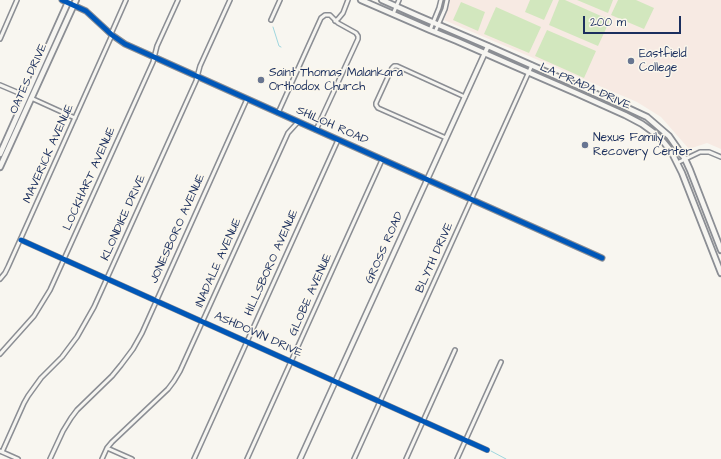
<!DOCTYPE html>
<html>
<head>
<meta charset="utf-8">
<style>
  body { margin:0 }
  #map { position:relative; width:721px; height:459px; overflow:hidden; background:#f8f6f0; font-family:"Architects Daughter",sans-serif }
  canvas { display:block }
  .scale { position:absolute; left:583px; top:16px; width:98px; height:18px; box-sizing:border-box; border:2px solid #1b2f5e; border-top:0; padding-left:5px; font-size:12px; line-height:14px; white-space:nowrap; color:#1b2f5e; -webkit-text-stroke:3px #fbf7ec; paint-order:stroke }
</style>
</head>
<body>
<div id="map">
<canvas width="721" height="459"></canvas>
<div class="scale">200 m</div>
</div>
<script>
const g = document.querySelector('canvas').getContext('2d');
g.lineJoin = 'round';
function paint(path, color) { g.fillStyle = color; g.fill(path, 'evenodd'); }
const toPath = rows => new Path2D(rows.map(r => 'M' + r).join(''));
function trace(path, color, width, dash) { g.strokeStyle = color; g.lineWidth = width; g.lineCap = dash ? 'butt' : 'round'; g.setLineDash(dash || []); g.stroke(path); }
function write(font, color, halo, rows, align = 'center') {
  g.font = font + ' "Architects Daughter",sans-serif'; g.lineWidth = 3; g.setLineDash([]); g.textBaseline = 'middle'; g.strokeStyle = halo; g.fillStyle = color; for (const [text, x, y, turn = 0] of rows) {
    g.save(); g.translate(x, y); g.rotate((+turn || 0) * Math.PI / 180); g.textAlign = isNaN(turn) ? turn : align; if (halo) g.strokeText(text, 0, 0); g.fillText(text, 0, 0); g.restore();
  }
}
paint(toPath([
  [450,0,721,0,721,149,707,143,689,149,661,117,637,102,444,20,450,3]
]), '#f7eae3');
paint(toPath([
  [530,0,553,0,544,20,525,12],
  [559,0,565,0,610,20,598,46,549,25],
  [577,0,613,0,608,13],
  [618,0,636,0,654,8,644,29,611,15],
  [461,2,485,12,478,31,453,20],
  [496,7,541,27,529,53,484,34],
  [547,30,596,51,584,78,535,56]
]), '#d2e7be');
trace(toPath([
  [273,27,279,46,281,47],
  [491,451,506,459]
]), '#9fd6de', 1);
const minor = toPath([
  [393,14,399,0],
  [271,20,280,0],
  [335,21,338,19,343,13,348,0],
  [430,30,439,8,441,0],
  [435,32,445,9,447,0],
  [111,34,126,0],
  [0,39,17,0],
  [0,85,26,96],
  [31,98,75,118],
  [278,113,321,18,325,15,330,15,338,23,356,33,358,36,358,39,316,130],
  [446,138,378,108,376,105,376,103,392,68,394,66,397,66,465,97],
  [677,163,700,152,709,152,721,157],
  [21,240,487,450],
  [0,279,5,273,8,267,112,35],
  [0,354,34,316,50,290,153,62,157,46,178,0],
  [107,448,132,459],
  [0,451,18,459],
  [2,452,24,403,28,396,41,378,62,357,77,337,94,307,196,81,200,66,230,0],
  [50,459,63,431,71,418,77,410,112,376,121,365,133,349,142,333,247,99],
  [102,459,107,448,112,442,168,389,174,381,180,371,288,133,298,122],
  [194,459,338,140],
  [247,459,382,160],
  [354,459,532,65],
  [406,459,455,350],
  [457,459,501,362]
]);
const tertiary = toPath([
  [62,0,86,11,112,35,125,44,602,258],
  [300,459,488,46]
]);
const secondary = toPath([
  [361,0,430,30,457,41,507,63,576,93,625,115,642,124,653,132,661,139,671,151,682,173,721,273],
  [382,0,418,16,488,46,619,104,647,117,669,136,685,159,690,170,721,250],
  [0,154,69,0],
  [0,167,76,0]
]);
trace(minor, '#8b8e94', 6);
trace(tertiary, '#8b8e94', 7);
trace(secondary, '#8b8e94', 8);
trace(minor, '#f6f5f1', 3);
trace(tertiary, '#f6f5f1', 4);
trace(secondary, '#f6f5f1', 4.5);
trace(toPath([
  [62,0,86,11,112,35,125,44,602,258],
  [21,240,487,450]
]), '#0057b8', 5);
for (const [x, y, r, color] of [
  [631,61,4,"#687591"],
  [261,80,4,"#687591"],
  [585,145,4,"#687591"]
]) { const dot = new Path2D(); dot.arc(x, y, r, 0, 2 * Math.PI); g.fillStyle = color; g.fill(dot); trace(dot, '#fbf7ec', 1.5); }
write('12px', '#1b2f5e', '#fbf7ec', [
  ["Eastfield",639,54],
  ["College",639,68],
  ["Saint Thomas Malankara",269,73],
  ["Orthodox Church",269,87],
  ["Nexus Family",593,138],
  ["Recovery Center",593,152]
], 'left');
write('12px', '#1b2f5e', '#fbf7ec', [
  ["OATES DRIVE",29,79,-66],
  ["LA PRADA DRIVE",585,87,24],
  ["SHILOH ROAD",332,126,24],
  ["MAVERICK AVENUE",49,154,-66],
  ["LOCKHART AVENUE",90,179,-66],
  ["KLONDIKE DRIVE",124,218,-66],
  ["JONESBORO AVENUE",178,229,-66],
  ["GROSS ROAD",385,248,-66],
  ["BLYTH DRIVE",435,258,-66],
  ["INADALE AVENUE",219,263,-66],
  ["HILLSBORO AVENUE",272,263,-66],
  ["GLOBE AVENUE",311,295,-66],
  ["ASHDOWN DRIVE",258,335,24]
]);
</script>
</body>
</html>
